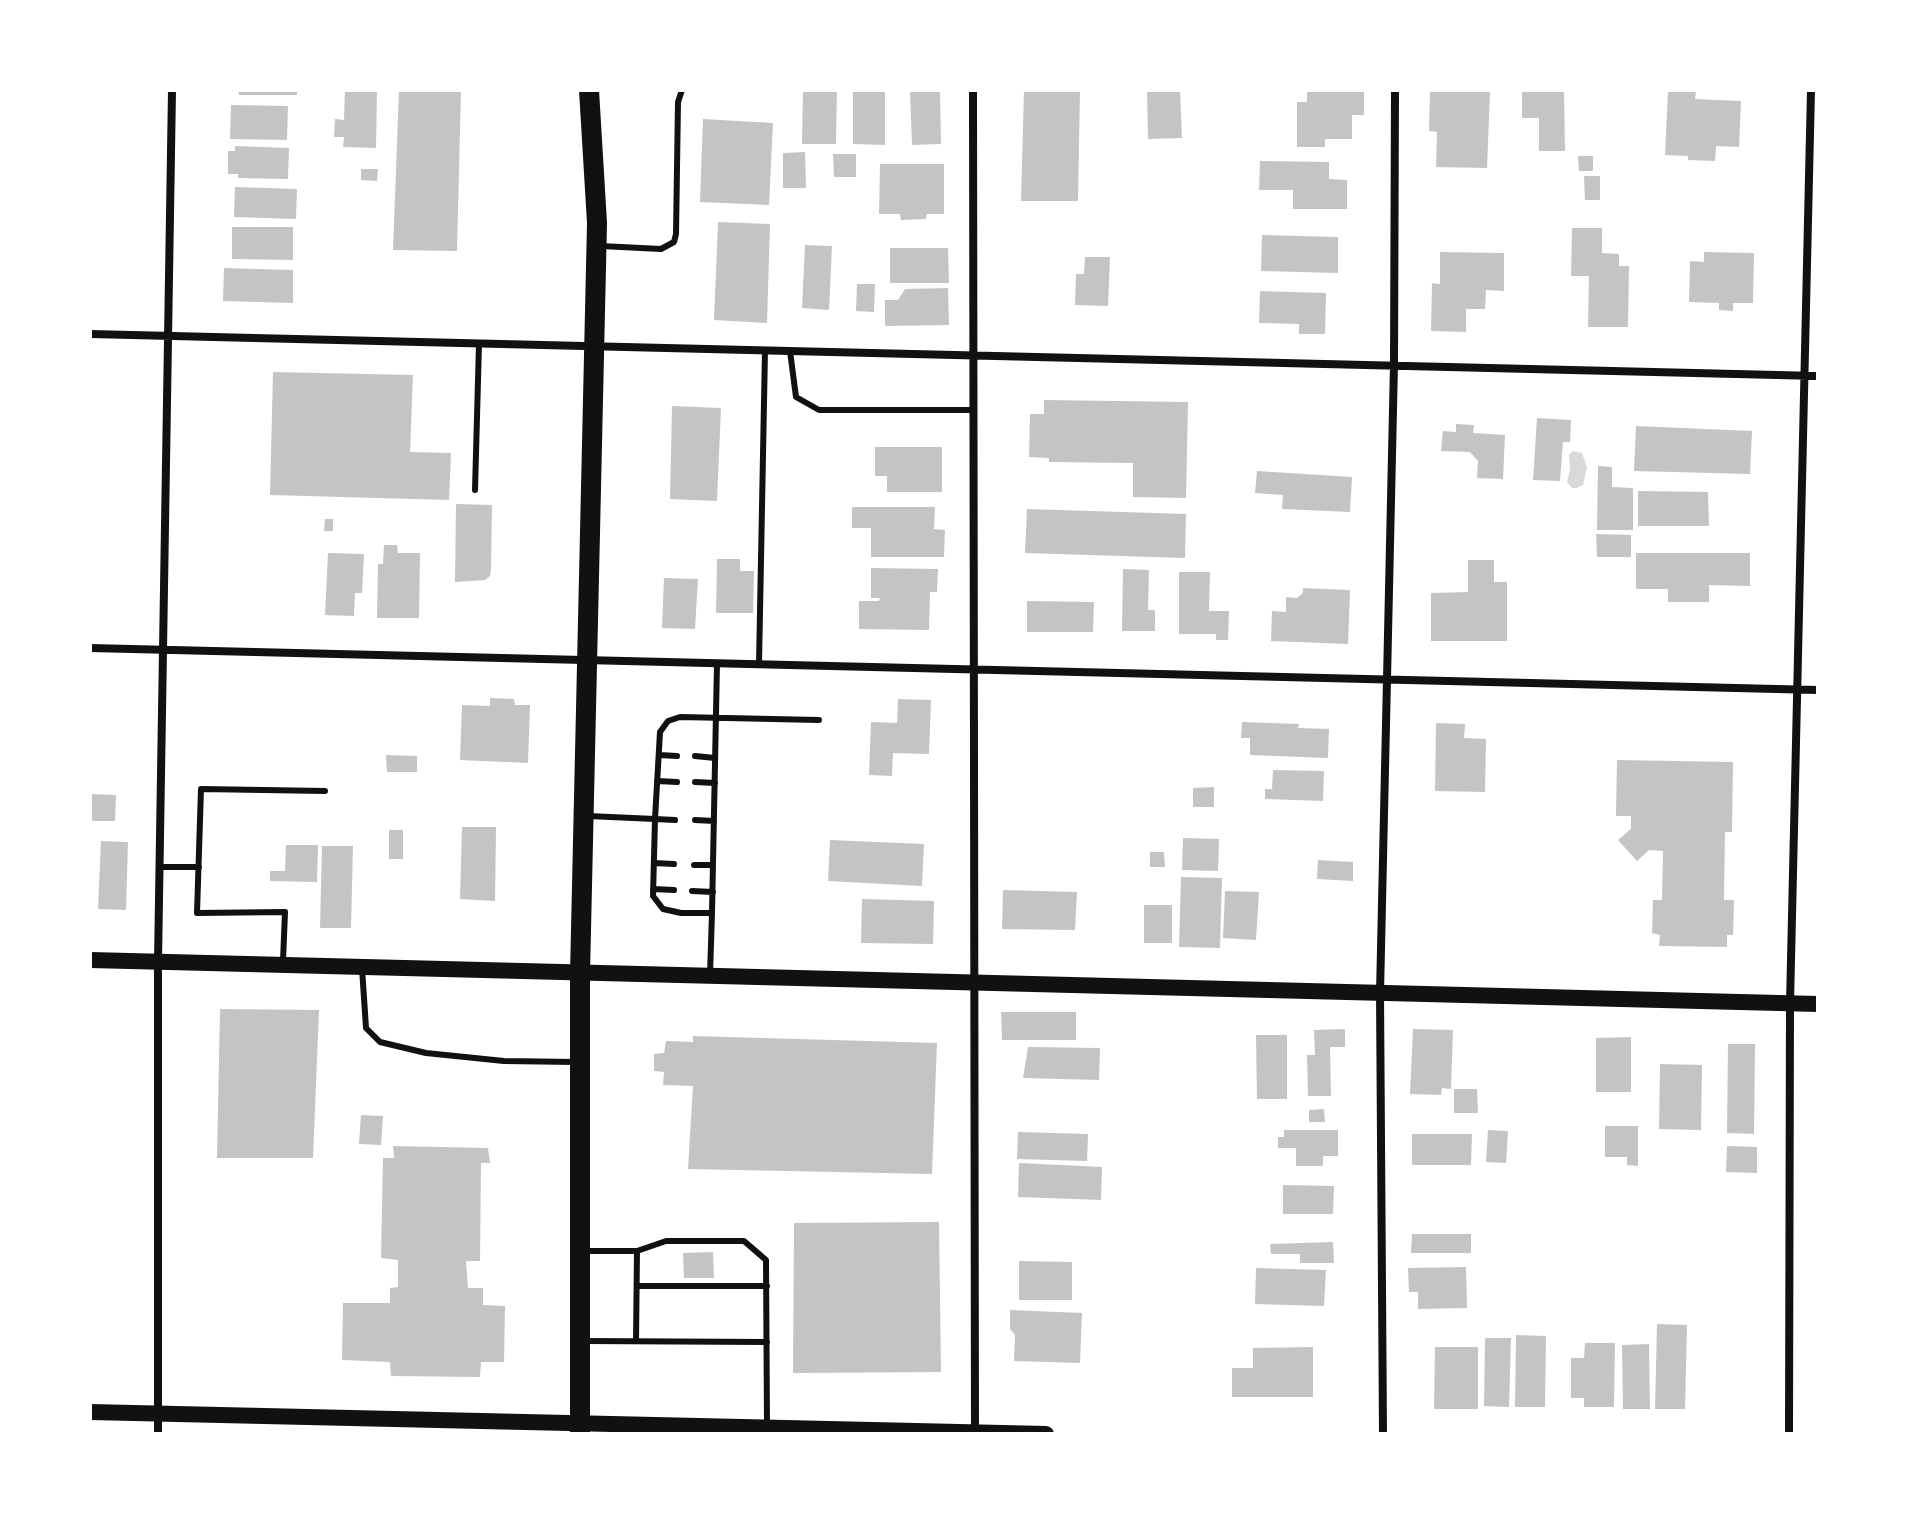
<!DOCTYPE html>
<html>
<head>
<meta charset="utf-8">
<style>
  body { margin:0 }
  #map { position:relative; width:1908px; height:1524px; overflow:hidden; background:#fff; font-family:"PT Sans",sans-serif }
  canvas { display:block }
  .frame { position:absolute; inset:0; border:92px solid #fff; pointer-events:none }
</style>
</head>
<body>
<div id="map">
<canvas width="1908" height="1524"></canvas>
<div class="frame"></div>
</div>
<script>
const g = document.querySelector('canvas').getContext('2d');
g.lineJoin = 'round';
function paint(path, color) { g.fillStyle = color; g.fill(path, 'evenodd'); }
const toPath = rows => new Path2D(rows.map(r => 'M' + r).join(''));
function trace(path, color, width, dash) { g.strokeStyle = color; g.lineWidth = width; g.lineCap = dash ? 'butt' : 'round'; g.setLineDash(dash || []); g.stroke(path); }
paint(toPath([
  [1573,451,1582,453,1587,467,1583,485,1576,488,1572,488,1567,482,1570,469,1569,455]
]), '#d9d9d9');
paint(toPath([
  [238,90,297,90,297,95,239,95],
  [345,90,377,90,376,148,343,147,344,137,334,137,335,119,344,120],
  [399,90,461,90,457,251,393,250],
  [803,90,837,90,836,144,802,144],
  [853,90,885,90,885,145,853,144],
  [910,90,940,90,941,144,912,145],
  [1024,90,1080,90,1078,201,1021,201],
  [1169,90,1180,90,1182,138,1148,139,1147,91],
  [1307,90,1364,90,1364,115,1352,115,1352,139,1325,139,1325,147,1297,147,1297,102,1307,102],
  [1430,90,1490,91,1487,168,1436,167,1437,132,1429,131],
  [1564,91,1565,151,1539,151,1539,118,1522,118,1522,92],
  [1668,91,1696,92,1695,99,1741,101,1739,147,1716,146,1715,161,1688,160,1688,156,1665,155],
  [231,105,288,106,287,140,230,139],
  [703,119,773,123,769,205,700,202],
  [235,146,289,148,288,179,238,178,238,174,228,174,228,151,235,151],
  [805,152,806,188,783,188,783,153],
  [833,154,856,154,856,177,834,177],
  [1578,156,1593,156,1593,171,1579,171],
  [1260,161,1329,162,1329,179,1347,180,1347,209,1293,209,1293,190,1259,190],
  [880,164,944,164,944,214,927,214,926,219,901,220,900,214,879,214],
  [361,169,378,169,377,181,361,180],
  [1584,176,1600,176,1600,200,1585,200],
  [235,187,297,189,296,219,234,217],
  [718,222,770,224,767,323,714,320],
  [232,227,293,227,293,260,232,259],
  [1572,228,1602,228,1602,253,1619,254,1619,266,1629,266,1628,327,1588,327,1589,276,1571,276],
  [1262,235,1338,237,1338,273,1261,271],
  [805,245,832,246,829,310,802,308],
  [890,248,948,248,949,283,890,283],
  [1440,252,1504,253,1504,291,1486,290,1485,309,1466,309,1466,332,1431,331,1432,283,1440,284],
  [1704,252,1754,253,1753,303,1733,303,1733,311,1719,310,1719,303,1689,302,1690,261,1704,262],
  [1085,257,1110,257,1108,306,1075,305,1076,274,1084,274],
  [224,268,293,270,293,303,223,301],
  [857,284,875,284,874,312,856,311],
  [948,288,949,325,885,326,885,300,898,300,905,289],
  [1260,291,1326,293,1325,334,1299,334,1299,324,1259,323],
  [273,372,413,375,410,452,451,453,449,500,270,495],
  [1044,400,1188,402,1186,498,1133,497,1133,463,1049,462,1049,458,1029,457,1030,414,1044,414],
  [672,406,721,408,717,501,670,499],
  [1537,418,1571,420,1570,442,1563,442,1560,481,1533,480],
  [1456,424,1474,425,1473,433,1505,435,1503,479,1477,478,1478,461,1470,452,1441,451,1443,431,1456,432],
  [1636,426,1752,431,1750,474,1634,471],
  [875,447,942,447,942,492,887,492,887,476,875,476],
  [1598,466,1612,467,1612,487,1633,488,1633,530,1597,530],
  [1257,471,1352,477,1350,512,1282,509,1283,495,1255,493],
  [1638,491,1708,492,1709,526,1638,526],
  [456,504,492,505,491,569,490,576,485,580,455,582],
  [852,507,935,507,934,529,945,530,944,557,871,557,871,528,852,528],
  [1027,509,1186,514,1185,558,1025,553],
  [325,519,333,519,333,531,324,531],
  [1596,534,1631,535,1631,557,1597,557],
  [384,545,397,545,398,553,420,553,419,618,377,618,378,564,383,564],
  [328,553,364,554,362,593,355,593,354,616,325,615],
  [1636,553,1750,553,1750,586,1709,585,1709,602,1668,602,1668,589,1636,589],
  [717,559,740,559,740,571,754,571,753,613,716,613],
  [1468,560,1494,560,1494,582,1507,582,1507,641,1431,641,1431,593,1468,592],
  [871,568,938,569,937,592,930,592,929,630,859,629,859,601,879,601,880,598,871,598],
  [1123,569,1149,570,1148,610,1155,610,1155,631,1122,631],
  [1179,572,1210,572,1209,611,1229,611,1228,640,1216,640,1216,634,1179,634],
  [664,578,698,579,695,629,662,628],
  [1303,588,1350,590,1348,644,1271,641,1272,611,1286,612,1286,597,1297,598,1303,593],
  [1027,601,1094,602,1093,632,1027,632],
  [490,698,514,699,515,705,530,705,528,763,460,760,462,705,490,706],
  [898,699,931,700,929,754,893,753,892,776,869,775,871,722,897,723],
  [1242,722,1299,724,1298,728,1329,729,1328,758,1250,755,1250,738,1241,738],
  [1436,723,1465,724,1464,738,1486,739,1485,792,1435,791],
  [386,755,417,756,417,772,387,772],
  [1617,760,1733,762,1732,832,1725,832,1724,900,1734,900,1733,935,1727,935,1727,947,1659,946,1660,935,1652,933,1653,900,1662,900,1663,851,1649,850,1637,861,1618,840,1631,829,1631,816,1616,816],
  [1273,770,1324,771,1323,801,1265,799,1265,789,1272,789],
  [1214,787,1214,807,1193,807,1193,788],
  [90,794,116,795,115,821,90,821],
  [462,827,496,827,495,901,460,899],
  [389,830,403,830,403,859,389,859],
  [1183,838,1219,839,1218,871,1182,870],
  [830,840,924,844,922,886,828,881],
  [101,841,128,842,126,910,98,909],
  [286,845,318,845,317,882,270,881,270,871,285,871],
  [322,846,353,846,351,928,320,928],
  [1150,852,1164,852,1165,867,1150,867],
  [1318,860,1353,862,1353,881,1317,879],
  [1181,877,1222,878,1220,948,1179,947],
  [1003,890,1077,892,1075,930,1002,929],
  [1225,891,1259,892,1256,940,1223,938],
  [862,899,934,901,933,944,861,943],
  [1144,905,1172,905,1172,943,1144,943],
  [220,1009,319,1010,313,1158,217,1158],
  [1001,1012,1076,1012,1076,1040,1002,1040],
  [1345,1029,1345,1047,1330,1047,1331,1096,1308,1096,1307,1055,1315,1055,1314,1030],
  [1413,1029,1453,1030,1451,1089,1442,1088,1441,1095,1410,1094],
  [1256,1035,1287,1035,1287,1099,1257,1099],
  [693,1036,937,1043,932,1174,688,1169,693,1086,663,1085,664,1072,654,1071,654,1054,664,1053,666,1041,693,1042],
  [1631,1037,1631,1092,1596,1092,1596,1038],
  [1728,1044,1755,1044,1754,1134,1727,1133],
  [1028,1047,1100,1048,1099,1080,1023,1078],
  [1660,1064,1702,1065,1701,1130,1659,1129],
  [1454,1089,1477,1089,1478,1113,1454,1113],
  [1324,1109,1325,1122,1309,1122,1309,1110],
  [361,1115,383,1116,381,1145,359,1144],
  [1605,1126,1638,1126,1638,1166,1627,1165,1627,1157,1605,1157],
  [1284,1130,1338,1130,1338,1156,1323,1156,1323,1166,1296,1166,1296,1148,1278,1148,1278,1137,1284,1137],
  [1488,1130,1508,1131,1506,1163,1486,1162],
  [1018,1132,1088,1134,1087,1161,1017,1159],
  [1412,1134,1472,1134,1471,1165,1412,1165],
  [393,1146,488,1148,490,1163,481,1163,480,1261,466,1261,468,1288,483,1288,483,1305,505,1306,504,1362,481,1362,480,1377,391,1376,390,1362,342,1360,343,1303,390,1303,390,1288,398,1287,398,1260,381,1258,383,1158,394,1158],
  [1727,1146,1757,1147,1757,1173,1726,1172],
  [1019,1163,1102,1167,1101,1200,1018,1197],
  [1283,1185,1334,1186,1333,1214,1283,1214],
  [939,1222,941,1372,793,1373,794,1223],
  [1412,1234,1471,1234,1471,1253,1411,1253],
  [1333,1242,1334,1263,1300,1263,1300,1254,1271,1254,1270,1244],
  [713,1252,714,1278,684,1278,683,1253],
  [1019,1261,1072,1262,1072,1300,1019,1300],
  [1466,1267,1467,1308,1418,1309,1418,1292,1409,1292,1408,1268],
  [1256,1268,1326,1270,1324,1306,1255,1304],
  [1010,1310,1082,1313,1080,1363,1014,1361,1015,1335,1010,1329],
  [1657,1324,1687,1325,1685,1409,1655,1409],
  [1516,1335,1546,1336,1545,1407,1515,1407],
  [1485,1338,1511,1338,1509,1407,1484,1406],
  [1585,1343,1615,1343,1614,1407,1584,1407,1584,1398,1571,1398,1571,1358,1584,1358],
  [1649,1344,1650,1409,1623,1409,1622,1345],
  [1313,1347,1313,1397,1232,1397,1232,1368,1253,1368,1253,1348],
  [1435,1347,1478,1347,1478,1409,1434,1409]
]), '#c4c4c4');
trace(toPath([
  [601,246,661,249,674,242,676,234,678,102,682,90],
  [790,351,796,397,819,410,973,410],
  [475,490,479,344],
  [759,664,765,350],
  [659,755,677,756],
  [695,756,715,758],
  [657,781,677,782],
  [695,782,715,783],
  [588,816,655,819,653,896,663,909,681,913,712,913,710,975],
  [675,820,655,819,660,732,668,721,680,717,819,720],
  [695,820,714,821],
  [654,863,674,864],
  [694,865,713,865],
  [160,867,199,867],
  [653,889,674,890],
  [692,891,713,892],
  [712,913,717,663],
  [283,961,285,912,197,913,201,789,325,791],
  [362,968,366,1028,380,1042,426,1053,504,1061,575,1062],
  [584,1251,637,1251,666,1241,744,1241,766,1260,767,1426],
  [637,1286,767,1286],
  [584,1341,767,1342],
  [636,1341,637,1251]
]), '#111', 6);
trace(toPath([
  [973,90,975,1433],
  [90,334,1818,376],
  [90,648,1818,690],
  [158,1434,158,961,172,90],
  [1383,1434,1380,993,1394,365,1395,90],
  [1789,1434,1790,1003,1811,90]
]), '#111', 8);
trace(toPath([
  [90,960,1818,1004],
  [90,1412,1046,1434]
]), '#111', 16);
trace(toPath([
  [580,1434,580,974,597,223,589,90]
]), '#111', 20);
</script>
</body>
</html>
